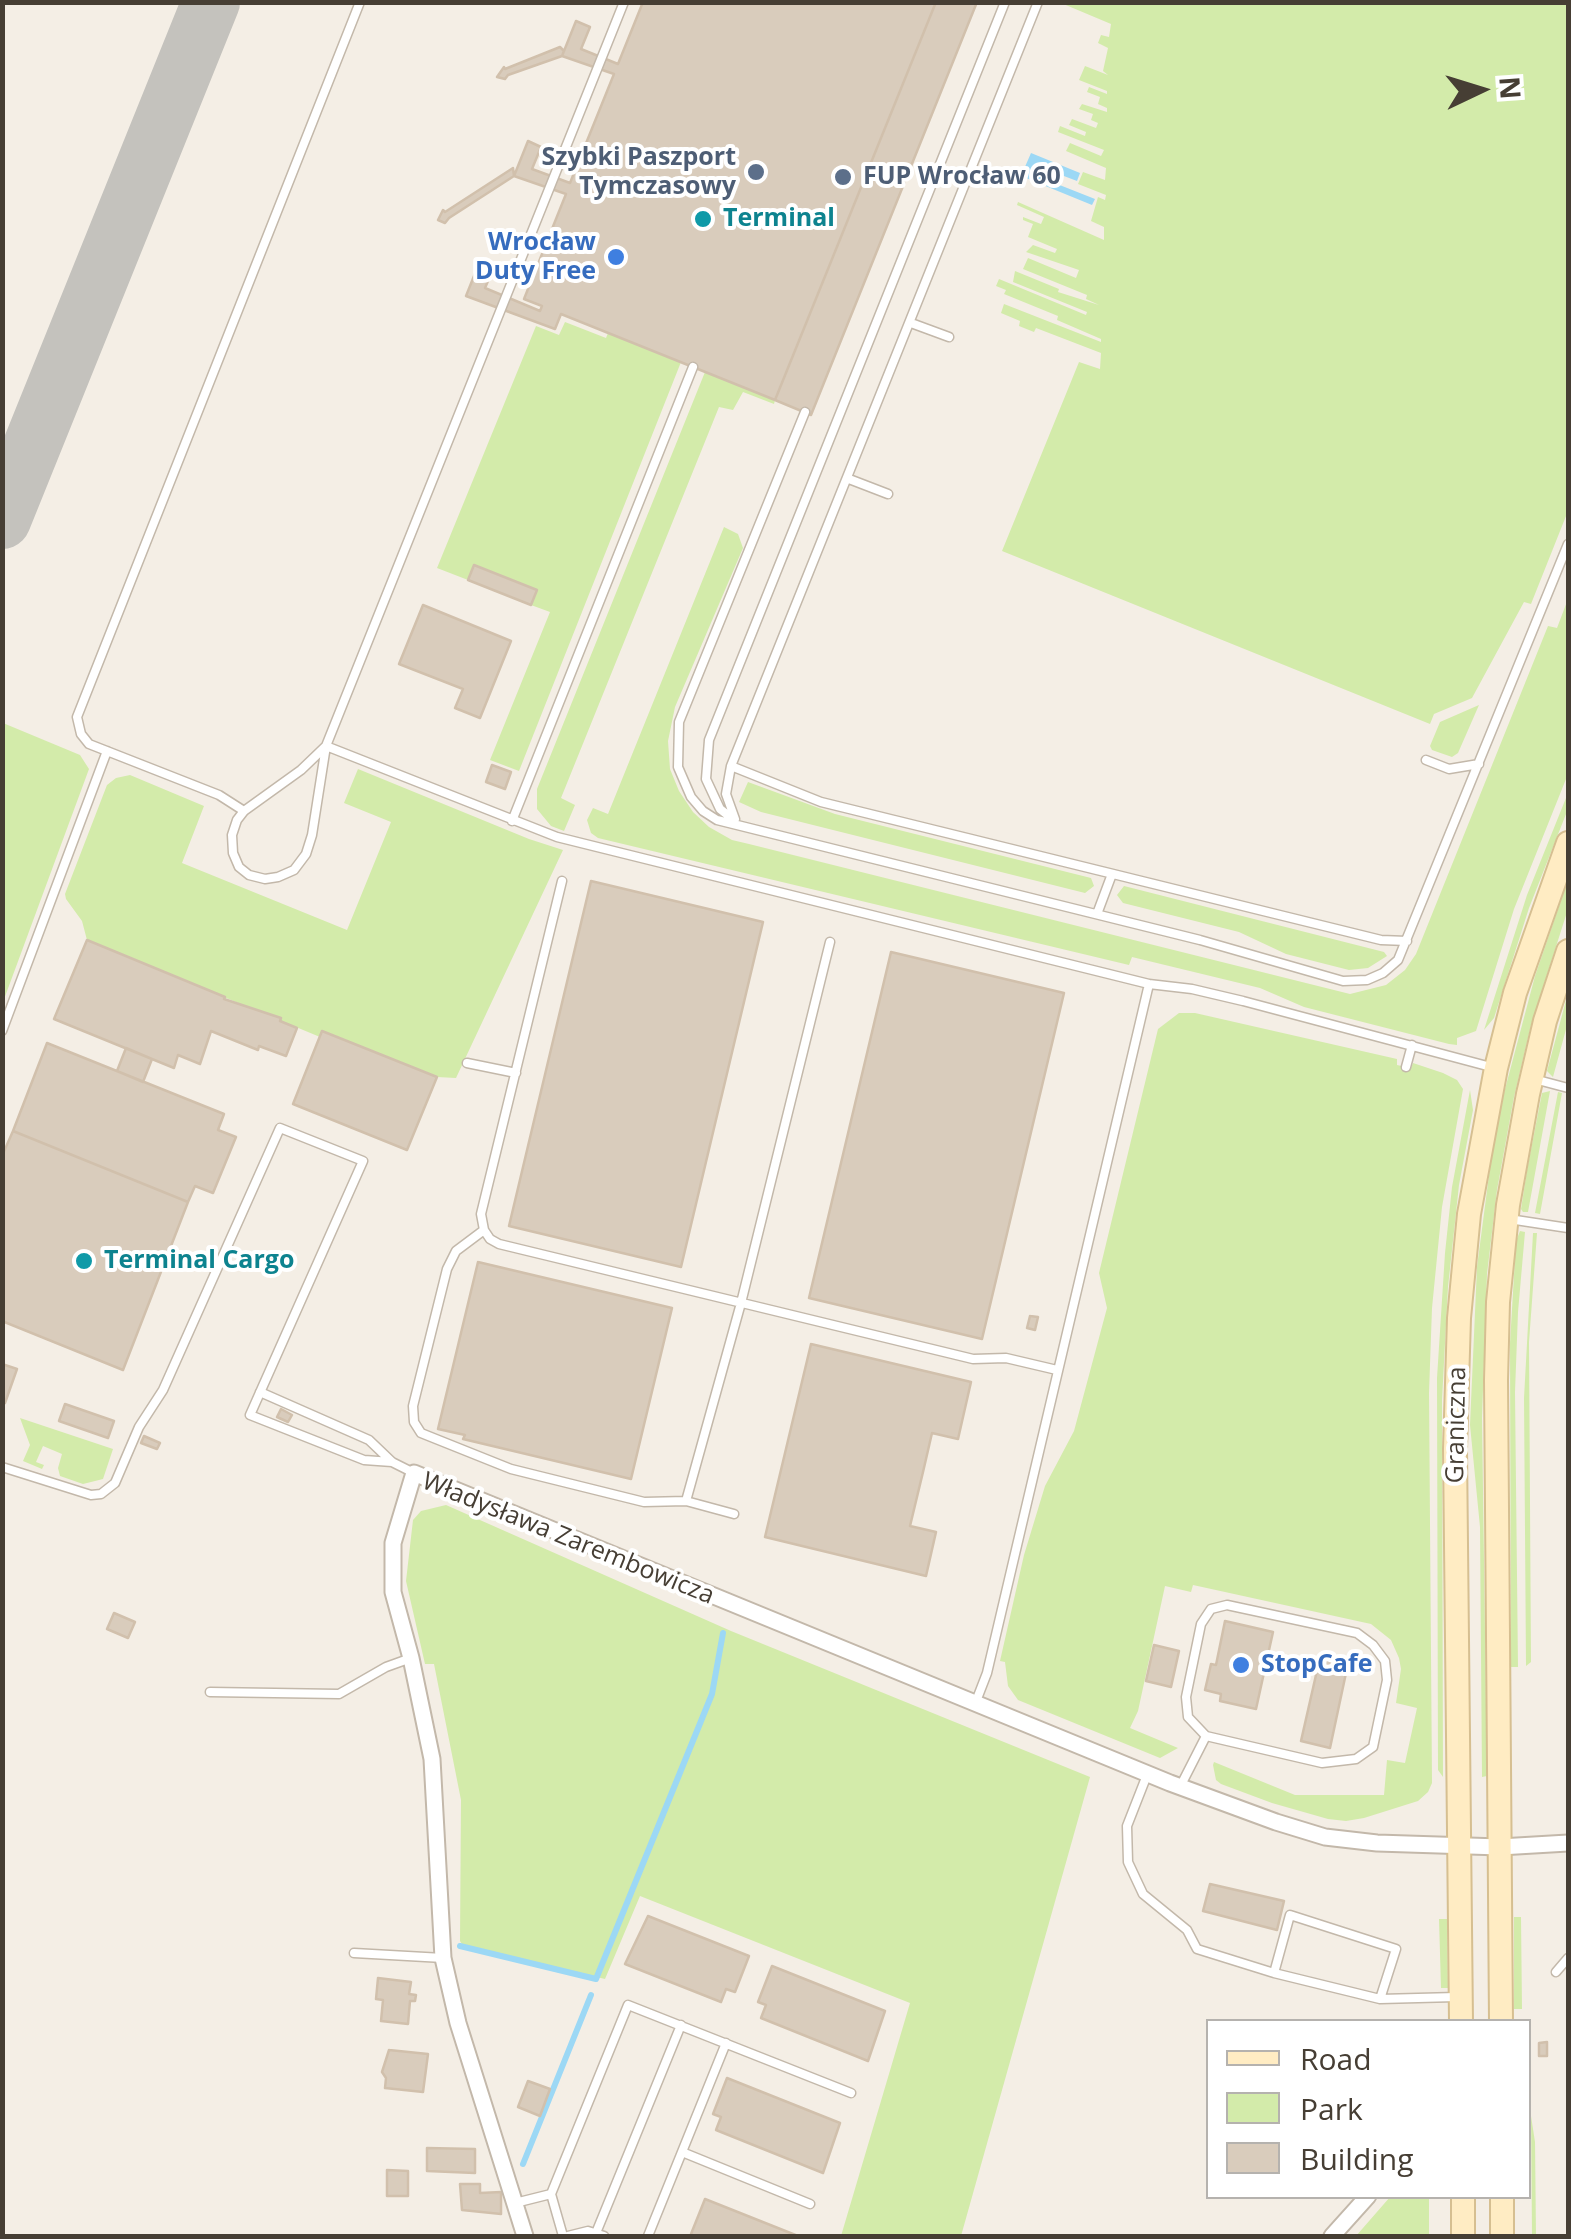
<!DOCTYPE html>
<html>
<head>
<meta charset="utf-8">
<style>
  body { margin:0 }
  #map { position:relative; width:1571px; height:2239px; overflow:hidden; background:#f4eee5; font-family:"Open Sans",sans-serif }
  canvas { display:block }
  .frame { position:absolute; inset:0; border:5px solid #463e34; pointer-events:none }
  .legend { position:absolute; left:1206px; top:2019px; width:325px; height:180px; box-sizing:border-box; background:#fff; border:2px solid #b5b2ae; margin:0; padding:12px 18px; list-style:none; font-size:30px; color:#463e34 }
  .legend li { display:flex; align-items:center; gap:20px; height:50px }
  .legend b { width:50px; border:2px solid #b5b2ae }
  .north { position:absolute; left:1431px; top:40px; width:100px; height:100px; -webkit-text-stroke:8px #fff; paint-order:stroke; rotate:86deg; font-size:28px; font-weight:700; line-height:40px; text-align:center; color:#463e34 }
  .north::after { content:''; display:block; margin:auto; width:35px; height:45px; background:#463e34; clip-path:polygon(50% 0,100% 100%,50% 72%,0 100%) }
</style>
</head>
<body>
<div id="map">
<canvas width="1571" height="2239"></canvas>
<div class="frame"></div>
<ul class="legend">
<li><b style="height:12px;background:#ffecc3"></b>Road</li>
<li><b style="height:28px;background:#d3ebaa"></b>Park</li>
<li><b style="height:28px;background:#d9ccbc"></b>Building</li>
</ul>
<div class="north">N</div>
</div>
<script>
const g = document.querySelector('canvas').getContext('2d');
g.lineJoin = 'round';
function paint(path, color) { g.fillStyle = color; g.fill(path, 'evenodd'); }
const toPath = rows => new Path2D(rows.map(r => 'M' + r).join(''));
function trace(path, color, width, dash) { g.strokeStyle = color; g.lineWidth = width; g.lineCap = dash ? 'butt' : 'round'; g.setLineDash(dash || []); g.stroke(path); }
function write(font, color, halo, rows, align = 'center') {
  g.font = font + ' "Open Sans",sans-serif'; g.lineWidth = 8; g.setLineDash([]); g.textBaseline = 'middle'; g.strokeStyle = halo; g.fillStyle = color; for (const [text, x, y, turn = 0] of rows) {
    g.save(); g.translate(x, y); g.rotate((+turn || 0) * Math.PI / 180); g.textAlign = isNaN(turn) ? turn : align; if (halo) g.strokeText(text, 0, 0); g.fillText(text, 0, 0); g.restore();
  }
}
paint(toPath([
  [1061,3,1568,3,1568,511,1531,604,1524,602,1472,698,1434,714,1430,724,1002,551,1079,362,1100,369,1101,353,1036,328,1034,332,1019,326,1020,321,1001,313,1004,304,1101,342,1101,339,1057,320,1058,316,1004,294,1006,290,996,286,999,279,1086,315,1087,312,1013,282,1015,271,1059,289,1058,292,1099,305,1086,299,1087,295,1023,269,1028,258,1076,278,1079,270,1026,252,1033,245,1055,253,1057,249,1028,237,1033,224,1023,220,1023,217,1041,224,1044,217,1017,205,1018,202,1104,240,1104,227,1091,221,1098,197,1105,200,1106,195,1078,184,1083,172,1105,180,1106,168,1066,151,1070,143,1101,156,1104,150,1058,132,1060,126,1085,136,1086,132,1069,125,1072,119,1096,128,1098,123,1091,120,1093,114,1079,109,1082,104,1107,112,1107,108,1098,104,1100,97,1087,92,1089,87,1107,94,1107,91,1079,80,1085,66,1108,75,1103,71,1108,48,1098,43,1101,35,1109,37,1111,24],
  [565,322,606,338,608,333,681,362,519,771,490,760,550,612,531,605,537,590,475,565,468,580,437,568,536,326,559,335],
  [705,372,775,400,774,404,743,392,733,410,719,407,561,798,575,805,564,831,551,826,537,809,537,789],
  [724,527,738,534,743,548,675,707,668,741,670,769,679,791,693,812,709,827,732,840,749,844,1350,994,1386,985,1405,970,1416,954,1548,626,1557,628,1568,599,1568,774,1514,909,1476,1031,1457,1038,1457,1045,1449,1044,1304,1007,1260,988,1132,957,1129,965,598,838,591,833,587,820,593,808,608,814],
  [1479,705,1458,753,1452,757,1432,750,1430,746,1440,722],
  [3,723,80,755,89,769,3,1002],
  [358,769,529,839,563,850,456,1078,437,1077,320,1037,87,940,82,921,66,899,65,894,107,785,116,778,130,775,204,806,182,863,347,930,391,822,344,803],
  [748,782,835,814,1091,878,1094,886,1085,893,761,812,739,802],
  [1568,793,1568,809,1529,908,1494,1018,1484,1030,1527,895],
  [1568,880,1568,909,1531,1025,1514,1097,1497,1190,1487,1274,1482,1418,1487,1776,1482,1777,1480,1527,1470,1425,1477,1267,1491,1160,1504,1093,1535,976],
  [1124,886,1384,952,1387,956,1368,968,1349,970,1286,954,1239,932,1123,903,1117,895],
  [1568,993,1568,1022,1553,1077,1547,1071],
  [1179,1013,1195,1013,1397,1059,1397,1065,1411,1068,1413,1063,1443,1073,1457,1080,1463,1089,1442,1207,1432,1308,1429,1393,1432,1783,1428,1792,1418,1801,1364,1818,1346,1821,1328,1819,1272,1803,1221,1784,1216,1780,1213,1765,1214,1762,1295,1795,1384,1795,1387,1760,1405,1763,1417,1708,1396,1703,1401,1669,1399,1658,1391,1640,1371,1624,1193,1585,1191,1592,1165,1586,1138,1711,1130,1728,1178,1748,1160,1758,1018,1700,1008,1686,1005,1662,1000,1661,1024,1555,1045,1486,1074,1431,1107,1308,1099,1273,1158,1029],
  [1470,1090,1473,1110,1459,1185,1448,1287,1442,1400,1443,1777,1438,1770,1437,1378,1445,1253,1452,1187],
  [1550,1091,1528,1212,1523,1212,1521,1209,1527,1170,1542,1093],
  [1558,1092,1562,1093,1540,1214,1535,1213],
  [1520,1231,1525,1232,1518,1312,1515,1392,1518,1667,1511,1667,1510,1343,1516,1241],
  [1533,1233,1537,1233,1529,1342,1531,1662,1526,1666,1524,1398],
  [20,1418,113,1449,103,1479,83,1484,60,1476,58,1468,62,1454,43,1446,36,1462,44,1465,42,1469,23,1461,30,1445],
  [446,1505,731,1631,1090,1777,961,2236,841,2236,910,2003,640,1896,605,1979,463,1946,460,1941,461,1800,434,1664,425,1664,406,1581,413,1520,421,1511],
  [1514,1917,1521,1917,1522,2009,1514,2009],
  [1439,1919,1447,1919,1448,1988,1441,1988],
  [1531,2116,1535,2142,1536,2236,1532,2236],
  [1390,2197,1429,2197,1429,2236,1356,2236]
]), '#d3ebaa');
paint(toPath([
  [1031,153,1080,173,1077,181,1056,173,1052,182,1095,199,1092,205,1021,176]
]), '#9cd8f5');
trace(toPath([
  [460,1946,596,1979,712,1694,723,1633],
  [523,2164,591,1995]
]), '#9cd8f5', 6);
trace(toPath([
  [2,520,211,2]
]), '#c4c2bd', 58);
const building = toPath([
  [643,2,936,2,775,400,561,314,555,329,466,296,480,261,494,267,485,288,540,311,542,306,524,299,566,194,514,176,528,141,541,147,532,169,570,183,614,74,562,56,576,21,590,27,581,49,618,64,643,2],
  [936,2,977,2,811,415,775,400,936,2],
  [560,47,564,51,562,56,508,75,505,79,497,77,504,67,505,69,560,47],
  [513,168,514,176,449,218,445,223,438,220,443,210,445,212,513,168],
  [474,565,537,590,531,605,468,580,474,565],
  [423,605,511,641,480,718,455,708,463,689,399,664,423,605],
  [492,765,511,772,505,789,486,782,492,765],
  [591,881,763,922,681,1267,509,1226,591,881],
  [87,940,225,997,224,999,281,1018,280,1021,297,1028,286,1056,259,1046,258,1050,211,1031,200,1064,178,1055,174,1068,54,1019,87,940],
  [891,952,1064,993,982,1339,809,1298,891,952],
  [322,1031,437,1077,407,1150,293,1104,322,1031],
  [47,1043,224,1114,218,1130,236,1137,213,1193,195,1186,188,1202,13,1131,47,1043],
  [126,1048,152,1059,143,1082,117,1071,126,1048],
  [13,1131,188,1202,123,1370,2,1321,2,1156,13,1131],
  [478,1262,672,1308,631,1479,463,1439,465,1435,438,1429,478,1262],
  [1030,1316,1038,1317,1035,1330,1027,1328,1030,1316],
  [811,1344,971,1382,958,1439,932,1433,923,1472,910,1526,936,1532,926,1576,765,1537,811,1344],
  [2,1364,17,1369,5,1403,2,1402,2,1364],
  [65,1404,114,1421,108,1438,59,1421,65,1404],
  [281,1409,292,1415,288,1422,277,1417,281,1409],
  [144,1436,160,1443,157,1449,141,1443,144,1436],
  [114,1613,135,1622,128,1638,107,1629,114,1613],
  [1225,1621,1273,1632,1256,1709,1220,1701,1221,1694,1205,1690,1211,1664,1216,1665,1225,1621],
  [1154,1645,1179,1651,1171,1687,1146,1681,1154,1645],
  [1321,1653,1349,1659,1330,1748,1301,1741,1321,1653],
  [1210,1884,1284,1901,1277,1930,1203,1911,1210,1884],
  [648,1916,749,1956,735,1992,726,1989,721,2002,625,1964,648,1916],
  [772,1966,885,2011,868,2061,761,2018,766,2005,758,2002,772,1966],
  [378,1978,411,1982,409,1994,416,1995,415,2001,410,2001,408,2024,381,2021,383,2000,376,1999,378,1978],
  [1547,2042,1547,2056,1539,2056,1539,2043,1547,2042],
  [389,2050,428,2054,423,2092,385,2088,386,2078,382,2072,389,2050],
  [727,2078,840,2123,823,2173,716,2130,721,2117,713,2114,727,2078],
  [528,2081,550,2089,540,2116,518,2107,528,2081],
  [427,2148,475,2149,475,2173,427,2171,427,2148],
  [387,2170,408,2171,408,2196,387,2196,387,2170],
  [460,2184,480,2184,480,2193,501,2192,501,2214,462,2210,460,2184],
  [705,2199,798,2236,695,2236,691,2234,705,2199]
]);
paint(building, '#d9ccbc');
trace(building, '#d1c0ac', 2.5);
const lane = toPath([
  [911,323,949,337],
  [805,412,679,722,678,767,691,797,703,811,717,820,1200,940,1343,981,1367,980,1383,973,1398,960,1568,544],
  [849,479,888,494],
  [326,746,557,837,1149,984,1192,989,1243,1001,1491,1067],
  [326,746,301,770,244,811,237,820,232,835,233,853,239,867,249,875,265,879,278,877,294,870,306,854,312,835,326,746,624,2],
  [1426,760,1449,769,1479,764],
  [731,766,821,802,1381,940,1407,941],
  [244,811,219,795,89,744,81,734,77,717,360,2],
  [735,819,726,794,731,766,1038,2],
  [734,820,720,809,706,779,709,740,1005,2],
  [512,821,693,367],
  [562,881,481,1214,484,1230,490,1239,499,1244,973,1359,1006,1358,1057,1370],
  [1097,914,1112,874],
  [2,1031,107,751],
  [467,1063,516,1073],
  [1406,1067,1412,1045],
  [1534,1079,1568,1088],
  [1509,1219,1568,1228],
  [484,1230,456,1251,447,1269,413,1406,414,1422,421,1433,511,1469,644,1502,686,1501,734,1514],
  [260,1392,369,1440,392,1462,414,1473],
  [2,1467,91,1495,101,1494,115,1483,139,1427,163,1390,280,1128,363,1161,250,1415,364,1460,392,1462],
  [686,1501,741,1303,830,942],
  [1227,1605,1357,1633,1373,1645,1385,1661,1387,1680,1373,1747,1356,1759,1322,1763,1206,1736,1188,1717,1186,1697,1201,1624,1211,1609,1227,1605],
  [210,1692,339,1694,386,1667,411,1658],
  [975,1704,987,1673,1149,984],
  [1147,1775,1127,1826,1128,1862,1143,1894,1187,1930,1197,1949,1274,1973,1380,1999,1456,1997],
  [1181,1785,1206,1736],
  [354,1953,443,1958],
  [1556,1972,1568,1958],
  [1274,1973,1290,1915,1396,1949,1380,1999],
  [682,2152,810,2204],
  [515,2203,551,2194],
  [596,2233,681,2025],
  [563,2236,551,2194,628,2005,851,2093],
  [568,2236,588,2231,604,2236],
  [648,2236,726,2043]
]);
const street = toPath([
  [525,2236,458,2023,443,1958,432,1759,411,1658,393,1592,393,1543,414,1473,1170,1783,1276,1822,1325,1837,1377,1843,1500,1847,1568,1843],
  [1332,2236,1368,2196]
]);
const secondary = toPath([
  [1461,2022,1455,1449,1459,1318,1469,1214,1496,1068,1515,993,1568,843],
  [1501,2022,1496,1380,1498,1302,1508,1205,1528,1094,1545,1021,1568,951],
  [1463,2196,1463,2236],
  [1502,2196,1502,2236]
]);
trace(lane, '#c3b8aa', 11);
trace(street, '#c3b8aa', 19);
trace(secondary, '#d6bf91', 26);
trace(lane, '#fff', 8);
trace(street, '#fff', 15);
trace(secondary, '#ffecc3', 22);
for (const [x, y, r, color] of [
  [756,172,10,"#5c6f8a"],
  [843,177,10,"#5c6f8a"],
  [703,219,10,"#0f9aa8"],
  [616,257,10,"#3f7fe0"],
  [84,1261,10,"#0f9aa8"],
  [1241,1665,10,"#3f7fe0"]
]) { const dot = new Path2D(); dot.arc(x, y, r, 0, 2 * Math.PI); g.fillStyle = color; g.fill(dot); trace(dot, '#fff', 4); }
write('bold 25px', '#4e5e75', '#fff', [
  ["Szybki Paszport",736,158],
  ["Tymczasowy",736,187],
  ["FUP Wrocław 60",863,177,"left"]
], 'right');
write('bold 25px', '#0d838f', '#fff', [
  ["Terminal",723,219],
  ["Terminal Cargo",104,1261]
], 'left');
write('bold 25px', '#366cbe', '#fff', [
  ["Wrocław",596,243],
  ["Duty Free",596,272],
  ["StopCafe",1261,1665,"left"]
], 'right');
write('25px', '#463e34', '#fff', [
  ["Graniczna",1457,1425,-89],
  ["Władysława Zarembowicza",568,1539,22]
]);
</script>
</body>
</html>
